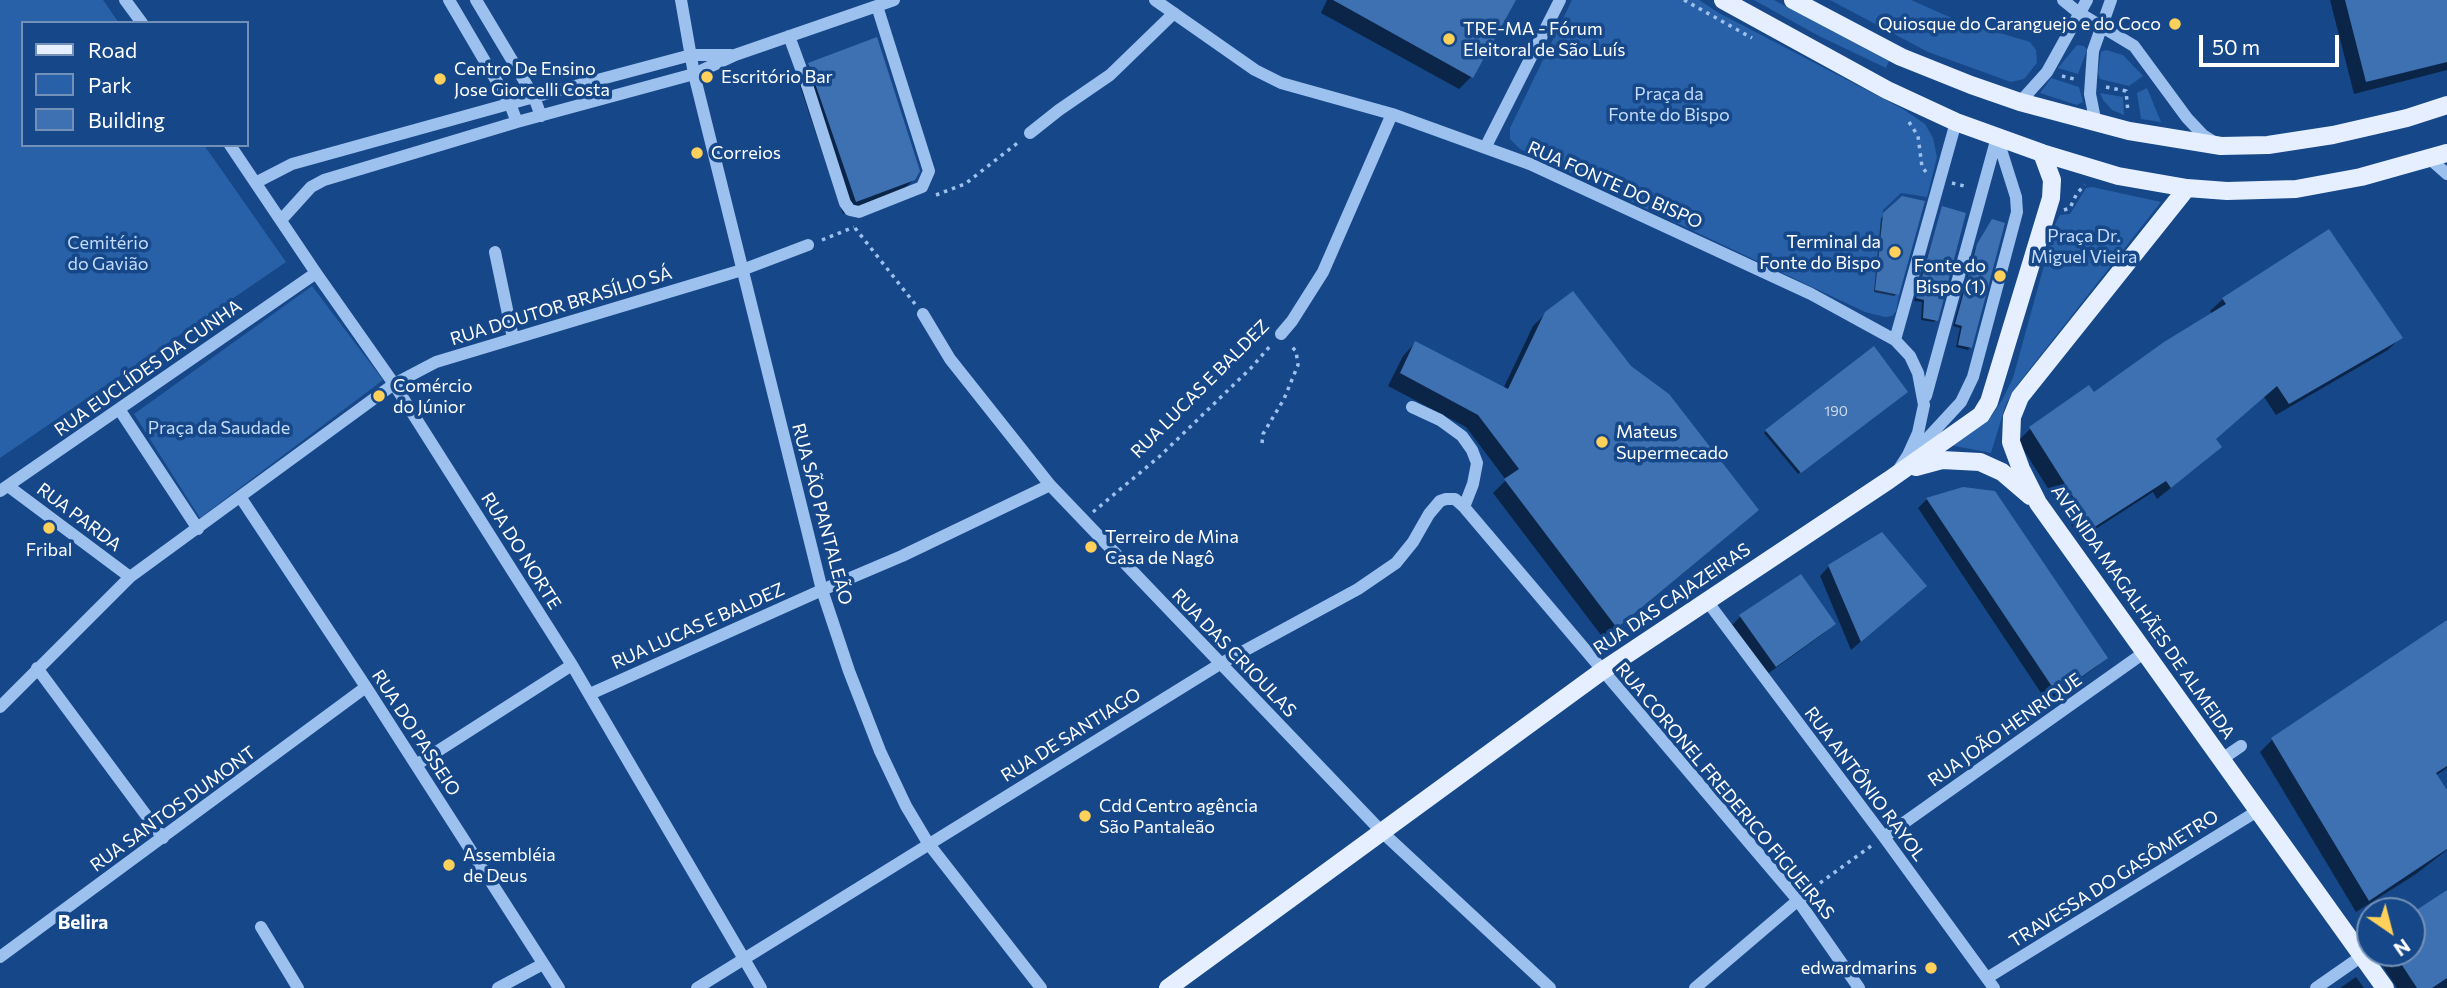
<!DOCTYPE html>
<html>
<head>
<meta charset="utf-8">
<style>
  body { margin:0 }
  #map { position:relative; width:2447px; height:988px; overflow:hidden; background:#164789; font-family:Commissioner,sans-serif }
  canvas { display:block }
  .legend { position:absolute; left:21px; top:21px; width:228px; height:126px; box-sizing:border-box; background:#164789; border:2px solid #7391b8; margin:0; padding:9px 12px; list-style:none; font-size:21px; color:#fff }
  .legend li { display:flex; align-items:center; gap:14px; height:35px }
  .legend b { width:35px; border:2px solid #7391b8 }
  .north { position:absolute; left:2356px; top:897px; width:70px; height:70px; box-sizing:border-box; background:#164789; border:2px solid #7391b8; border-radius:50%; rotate:145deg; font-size:19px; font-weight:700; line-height:28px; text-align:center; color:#fff }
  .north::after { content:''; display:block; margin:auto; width:24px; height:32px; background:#ffd15b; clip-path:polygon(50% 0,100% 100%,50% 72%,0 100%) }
  .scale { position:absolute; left:2199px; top:35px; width:140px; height:32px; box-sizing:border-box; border:4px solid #fff; border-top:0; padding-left:9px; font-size:21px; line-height:24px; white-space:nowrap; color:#fff; -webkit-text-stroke:5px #164789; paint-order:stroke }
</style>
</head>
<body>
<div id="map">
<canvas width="2447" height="988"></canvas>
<ul class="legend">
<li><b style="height:9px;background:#e5efff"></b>Road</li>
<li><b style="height:19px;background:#2861a7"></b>Park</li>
<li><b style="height:19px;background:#3e71b2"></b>Building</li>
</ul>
<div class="north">N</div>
<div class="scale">50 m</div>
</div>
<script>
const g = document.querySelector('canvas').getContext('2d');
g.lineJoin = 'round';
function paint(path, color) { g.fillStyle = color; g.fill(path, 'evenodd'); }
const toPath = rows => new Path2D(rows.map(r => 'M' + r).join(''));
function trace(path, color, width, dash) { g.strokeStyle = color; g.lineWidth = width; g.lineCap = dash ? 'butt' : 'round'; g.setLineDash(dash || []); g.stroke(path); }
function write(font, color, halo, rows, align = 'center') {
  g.font = font + ' Commissioner,sans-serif'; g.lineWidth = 7; g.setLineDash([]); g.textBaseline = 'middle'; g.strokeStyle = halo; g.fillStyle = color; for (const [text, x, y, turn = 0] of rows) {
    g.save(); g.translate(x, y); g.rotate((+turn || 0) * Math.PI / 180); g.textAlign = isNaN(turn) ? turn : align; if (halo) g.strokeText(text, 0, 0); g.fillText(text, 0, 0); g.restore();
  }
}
paint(toPath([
  [0,0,103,0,119,23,23,23,23,145,204,145,286,262,0,458],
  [1572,0,1699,0,1719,13,1903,109,1925,124,1933,138,1937,157,1927,197,1901,193,1883,210,1875,290,1899,295,1896,311,1892,316,1885,317,1865,312,1520,149,1510,139,1510,128],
  [1754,0,1774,0,1889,61,1886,68,1817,35],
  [1830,0,1911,0,1954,19,2030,42,2036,50,2037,63,2024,79,2011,82,1928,52],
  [2077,45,2084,46,2087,50,2078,74,2058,68],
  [2106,50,2123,55,2143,76,2129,86,2100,79,2098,73,2101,52],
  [2051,78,2079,87,2083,102,2077,105,2040,93],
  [2147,88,2161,122,2141,119,2137,93],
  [2100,93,2123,97,2124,115,2112,110,2103,100],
  [2092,187,2161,202,2018,384,2006,404,1991,453,1950,445,1991,417,2002,400,2013,378,2056,222,2060,215,2070,214,2086,188],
  [312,286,383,380,200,518,134,414]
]), '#2861a7');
paint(toPath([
  [1327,0,1514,0,1471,77,1459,89,1321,13],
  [2330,0,2447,0,2447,70,2354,94],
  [809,65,914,179,901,192,843,214,797,77],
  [1902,198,1897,294,1894,296,1874,292,1881,218],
  [1942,208,1936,320,1934,322,1921,320,1922,302,1914,301],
  [1990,224,1970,347,1968,350,1956,347,1960,328,1953,326,1975,249],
  [2223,299,2400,338,2388,350,2276,415,2264,397,2214,440,2207,459,2157,499,2153,492,2080,539,2018,441,2031,428,2093,395,2212,314,2210,311],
  [1546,313,1744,522,1604,639,1493,493,1506,480,1466,427,1388,386,1403,356,1415,343,1503,389,1533,326],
  [1903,395,1798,474,1764,433,1766,431],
  [1927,499,2106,658,2096,667,2047,702,1918,508],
  [1829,566,1915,595,1851,650,1820,576],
  [1801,576,1834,623,1824,633,1766,675,1731,626,1740,617],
  [2447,622,2447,768,2435,776,2447,793,2447,850,2416,874,2356,912,2260,752,2272,740],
  [2447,892,2447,988,2397,988,2374,953,2412,953,2412,915],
  [2356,977,2364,988,2340,988]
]), '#0007');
paint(toPath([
  [1333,0,1516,0,1473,78],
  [2345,0,2447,0,2447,62,2366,82],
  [877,37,920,171,915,180,856,202,808,63],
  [1902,196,1925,201,1899,295,1875,290,1883,213],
  [1942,206,1966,213,1938,321,1923,318,1924,300,1916,298],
  [1992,219,2005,223,1972,348,1958,345,1962,326,1955,324,1977,244],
  [2329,229,2403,338,2289,404,2277,386,2216,439,2222,447,2171,488,2166,481,2093,528,2029,427,2089,385,2094,392,2164,342,2226,304,2222,298],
  [1573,291,1631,366,1669,394,1759,510,1617,628,1504,479,1519,469,1478,415,1400,373,1415,341,1508,389,1545,312],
  [1874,346,1908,392,1801,473,1765,430],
  [1963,487,1995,491,2108,658,2057,694,1926,498],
  [1882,532,1927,586,1861,642,1828,565],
  [1801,574,1836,624,1776,667,1739,615],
  [2447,620,2447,766,2436,773,2447,790,2447,849,2369,901,2271,738],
  [2447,890,2447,978,2432,988,2417,988,2394,953,2412,953,2412,913]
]), '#3e71b2');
trace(toPath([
  [1684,0,1752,38],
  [2062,76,2078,80],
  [2106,87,2126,91,2128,112],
  [1909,122,1918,136,1922,167,1926,172],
  [1952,183,1968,187],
  [936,195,965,184,1020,141],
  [2064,210,2070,208,2077,193,2085,185],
  [855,228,915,304],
  [822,240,854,227],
  [1262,443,1263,434,1284,399,1298,365,1296,351,1290,345],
  [1093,512,1160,456,1251,368,1271,345],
  [1820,883,1871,846]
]), '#9dc1ef', 3.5, [3.5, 5]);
trace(toPath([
  [125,0,142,23],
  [449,0,510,104,517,122],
  [476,0,534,97,541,116],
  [681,0,694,74,822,590,849,671,880,751,906,806,928,843,1041,988],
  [1155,0,1255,70,1281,83,1392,114,1530,164,1811,294,1895,340,1910,356,1918,373,1924,405,1918,433,1908,455,1899,469],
  [2063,0,2079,13,2134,46,2187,118,2203,135,2214,142],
  [789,36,808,88,845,203,850,210,859,212,922,187,929,171,877,6],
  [2020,102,2047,72,2087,0],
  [2096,124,2090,94,2093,51,2111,0],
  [1030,133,1059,110,1110,75,1174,13],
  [230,145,316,273,394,384,572,665,761,988],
  [1485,148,1560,0],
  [2430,159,2447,174],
  [257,182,292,164,534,97,691,55,731,55],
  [282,219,311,187,324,180,517,122,694,74,735,55,894,0],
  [495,252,513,338],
  [923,314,950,359,1050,485,1382,832,1550,988],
  [1281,334,1292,321,1323,272,1392,114],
  [1895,340,1956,122],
  [1926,396,1997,137],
  [1412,407,1440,420,1462,436,1472,450,1477,463,1473,484,1464,507],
  [119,409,198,529],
  [1912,455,1961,402,1973,377,2017,212,2016,197,1997,137],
  [8,486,130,577],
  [0,491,316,273],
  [241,498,366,687,559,988],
  [1707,601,1884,837,1994,988],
  [37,668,163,838],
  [590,694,822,590,902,556,1050,485],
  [0,707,130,577,394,384,436,362,742,270,808,245],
  [2222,759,2241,746],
  [416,765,572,665],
  [1884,837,2145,652],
  [261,927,298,988],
  [0,957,366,687],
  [1987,978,2259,810],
  [498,988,543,964],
  [697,988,1220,664,1358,589,1396,563,1413,542,1429,514,1440,501,1446,499,1455,499,1464,507,1797,899,1859,988],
  [1695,988,1810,890],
  [2316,988,2362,956]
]), '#9dc1ef', 12);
trace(toPath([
  [1723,0,1887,90,1956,122,2042,153,2118,176,2187,188,2227,191,2296,189,2361,177,2447,153],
  [1793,0,1901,57,1971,85,2020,102,2129,131,2221,146,2268,145,2333,135,2407,118,2447,105],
  [2187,188,2020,397,2012,417,2011,442,2021,469,2038,503,2385,988],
  [1916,467,1942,460,1980,462,2002,472,2030,496],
  [1168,988,1602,671,1889,480,1981,415,1989,402,2051,198,2052,180,2042,153]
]), '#e5efff', 18);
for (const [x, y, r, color] of [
  [2175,24,7,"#ffd15b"],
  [1449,39,7,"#ffd15b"],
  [707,77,7,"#ffd15b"],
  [440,79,7,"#ffd15b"],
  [697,153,7,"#ffd15b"],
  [1895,252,7,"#ffd15b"],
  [2000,276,7,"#ffd15b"],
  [379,396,7,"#ffd15b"],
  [1602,442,7,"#ffd15b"],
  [49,528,7,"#ffd15b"],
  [1091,547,7,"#ffd15b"],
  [1085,816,7,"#ffd15b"],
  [449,865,7,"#ffd15b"],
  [1931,968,7,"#ffd15b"]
]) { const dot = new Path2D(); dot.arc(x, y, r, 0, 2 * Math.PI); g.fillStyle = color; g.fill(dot); trace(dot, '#164789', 2.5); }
write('14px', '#cfdcec', null, [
  ["190",1836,411]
]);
write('18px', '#fff', '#164789', [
  ["Quiosque do Caranguejo e do Coco",2161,24,"right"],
  ["TRE-MA - Fórum",1463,29],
  ["Eleitoral de São Luís",1463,50],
  ["Centro De Ensino",454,69],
  ["Jose Giorcelli Costa",454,90],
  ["Escritório Bar",721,77],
  ["Correios",711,153],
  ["Terminal da",1881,242,"right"],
  ["Fonte do Bispo",1881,263,"right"],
  ["Fonte do",1986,266,"right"],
  ["Bispo (1)",1986,287,"right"],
  ["Comércio",393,386],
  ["do Júnior",393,407],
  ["Mateus",1616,432],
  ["Supermecado",1616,453],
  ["Terreiro de Mina",1105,537],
  ["Casa de Nagô",1105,558],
  ["Fribal",49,550,"center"],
  ["Cdd Centro agência",1099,806],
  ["São Pantaleão",1099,827],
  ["Assembléia",463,855],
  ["de Deus",463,876],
  ["edwardmarins",1917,968,"right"]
], 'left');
write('18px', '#c3dcfb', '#164789', [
  ["Praça da",1669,94],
  ["Fonte do Bispo",1669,115],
  ["Praça Dr.",2084,236],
  ["Miguel Vieira",2084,257],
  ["Cemitério",108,243],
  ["do Gavião",108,264],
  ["Praça da Saudade",219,428]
]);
write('18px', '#fff', '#164789', [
  ["RUA FONTE DO BISPO",1615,185,24],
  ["RUA DOUTOR BRASÍLIO SÁ",561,306,-17],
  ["RUA EUCLÍDES DA CUNHA",148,368,-35],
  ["RUA LUCAS E BALDEZ",1200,389,-45],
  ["RUA SÃO PANTALEÃO",822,514,75],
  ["RUA PARDA",79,517,37],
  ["RUA DO NORTE",521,551,58],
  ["RUA DAS CAJAZEIRAS",1672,599,-34],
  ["AVENIDA MAGALHÃES DE ALMEIDA",2143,612,55],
  ["RUA LUCAS E BALDEZ",698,626,-24],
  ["RUA DAS CRIOULAS",1234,653,46],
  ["RUA JOÃO HENRIQUE",2005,730,-35],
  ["RUA DO PASSEIO",416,733,57],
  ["RUA DE SANTIAGO",1071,735,-32],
  ["RUA ANTÔNIO RAYOL",1865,784,53],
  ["RUA CORONEL FREDERICO FIGUEIRAS",1725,791,50],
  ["RUA SANTOS DUMONT",173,809,-36],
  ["TRAVESSA DO GASÔMETRO",2114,879,-32]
]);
write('bold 19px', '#fff', '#164789', [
  ["Belira",83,923]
]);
</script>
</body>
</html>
